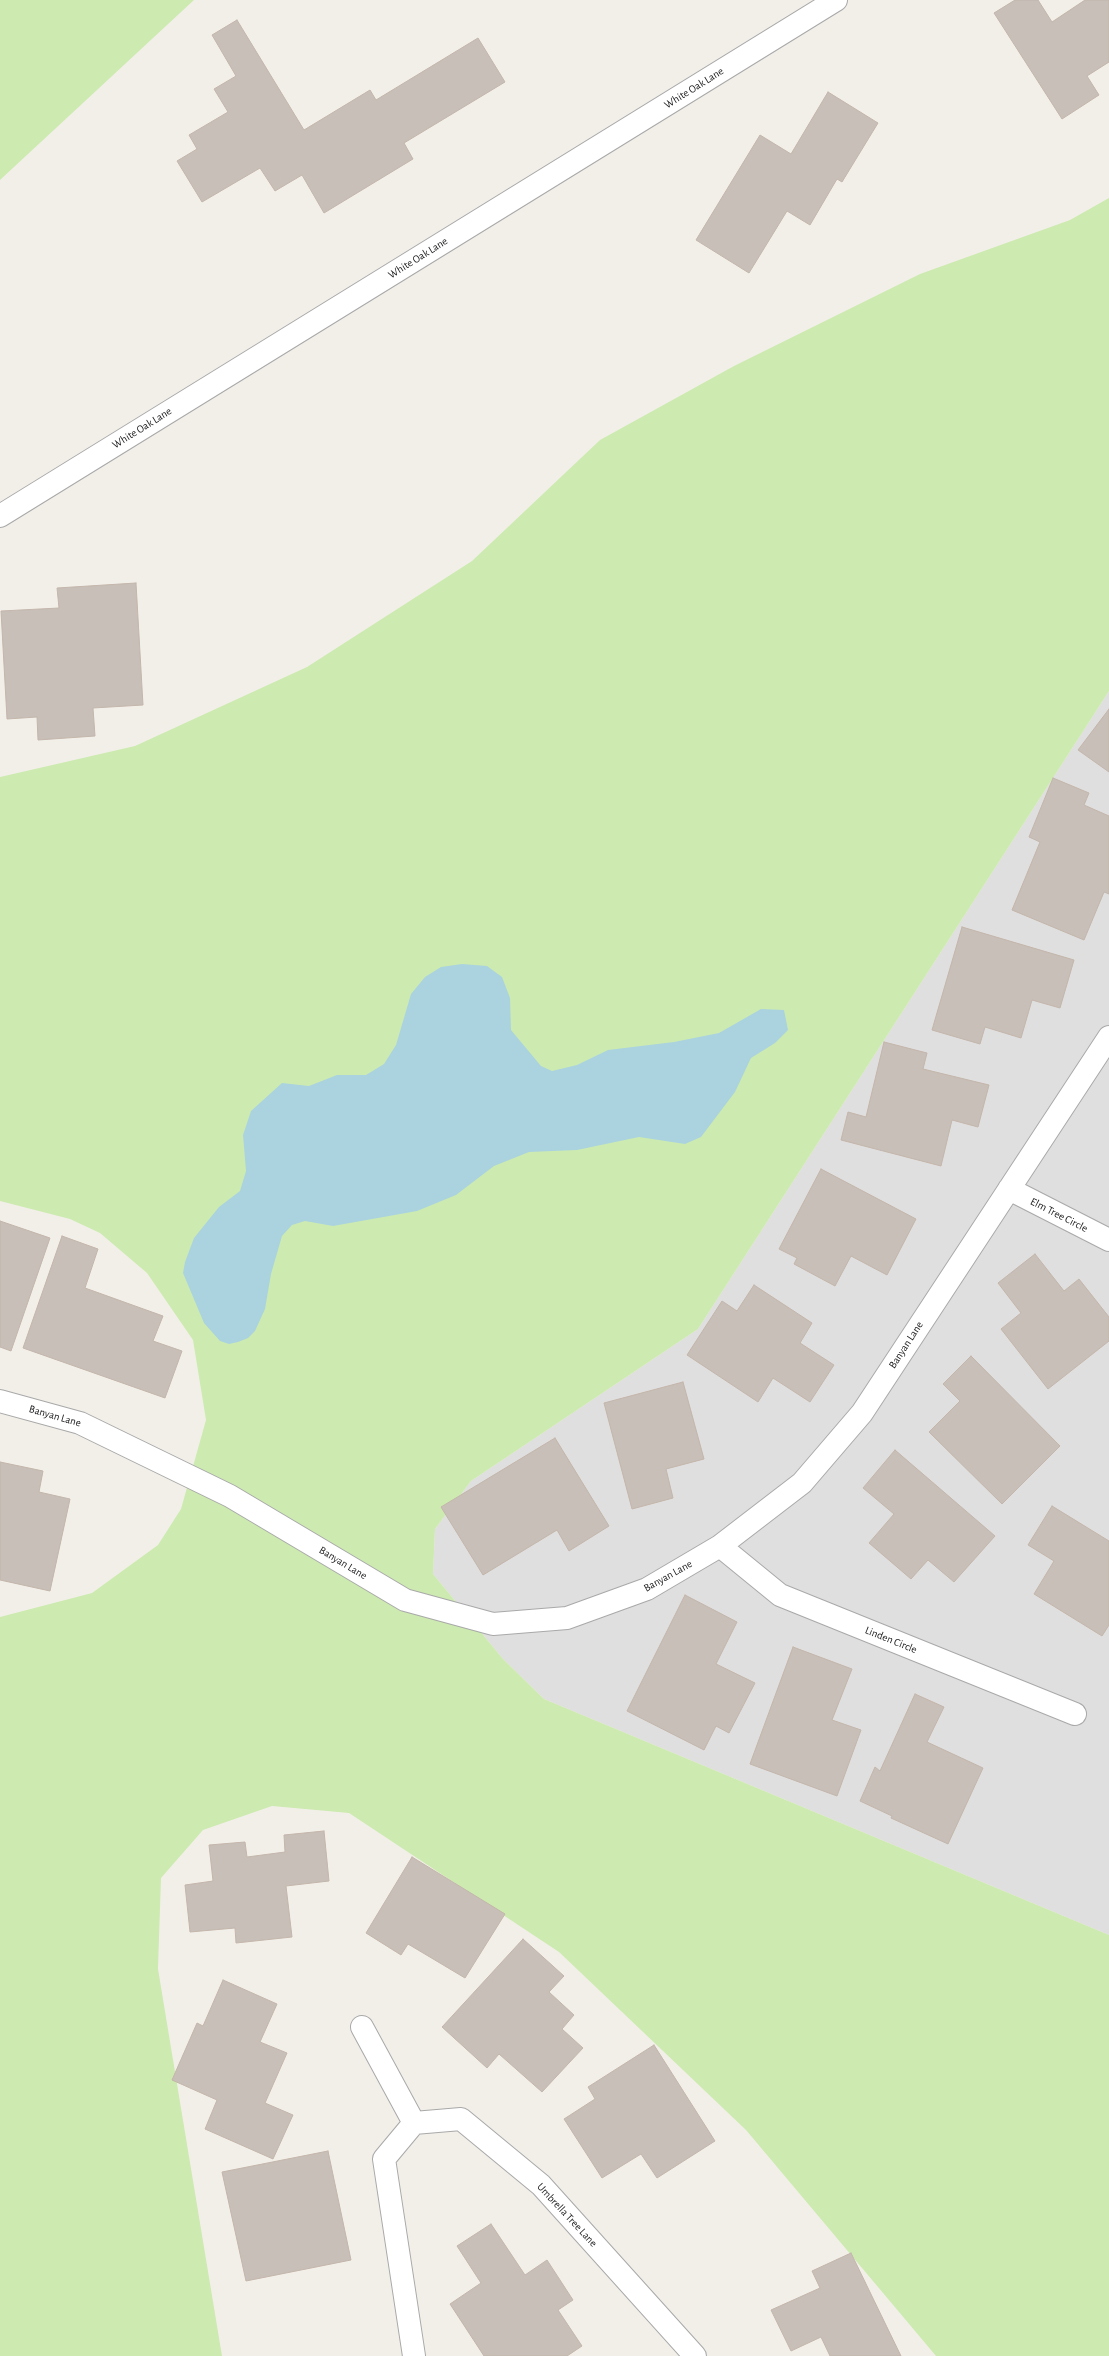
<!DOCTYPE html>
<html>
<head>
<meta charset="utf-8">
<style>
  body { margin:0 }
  canvas { display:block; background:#f2efe9 }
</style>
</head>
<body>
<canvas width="1109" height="2356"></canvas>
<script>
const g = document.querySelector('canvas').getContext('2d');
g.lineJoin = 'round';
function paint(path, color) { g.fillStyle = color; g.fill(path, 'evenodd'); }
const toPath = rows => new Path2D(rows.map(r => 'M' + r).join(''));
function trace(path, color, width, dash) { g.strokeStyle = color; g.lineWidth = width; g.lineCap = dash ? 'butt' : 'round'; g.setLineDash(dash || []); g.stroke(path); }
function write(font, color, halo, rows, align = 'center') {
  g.font = font + ' "Alegreya Sans",sans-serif'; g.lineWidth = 3.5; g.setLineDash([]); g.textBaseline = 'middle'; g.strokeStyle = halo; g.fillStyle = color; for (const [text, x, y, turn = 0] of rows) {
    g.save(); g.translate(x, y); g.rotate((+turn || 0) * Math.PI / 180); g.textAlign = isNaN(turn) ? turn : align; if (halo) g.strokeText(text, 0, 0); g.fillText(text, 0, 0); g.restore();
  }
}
paint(toPath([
  [1109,691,1109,1935,544,1699,503,1659,433,1574,435,1529,471,1481,698,1329]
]), '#e0dfdf');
paint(toPath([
  [0,0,194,0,0,180],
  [1109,198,1109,691,698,1329,471,1481,435,1529,433,1574,503,1659,544,1699,1109,1935,1109,2356,936,2356,746,2130,559,1952,349,1813,272,1806,203,1830,161,1878,158,1969,222,2356,0,2356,0,1617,92,1593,158,1545,181,1509,206,1420,193,1340,147,1273,100,1233,70,1219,0,1201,0,777,135,746,307,667,472,561,600,440,734,366,920,274,1070,220]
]), '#cdebb0');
paint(toPath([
  [462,964,487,966,502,977,510,998,511,1030,541,1066,552,1071,577,1065,608,1050,674,1042,719,1033,761,1009,784,1010,788,1030,775,1043,751,1058,735,1092,701,1137,685,1144,639,1137,577,1150,529,1152,494,1166,456,1195,417,1211,333,1226,305,1221,292,1225,282,1236,271,1274,265,1309,255,1331,248,1338,238,1342,229,1344,220,1341,204,1323,183,1273,185,1262,194,1238,219,1207,240,1191,246,1171,243,1135,251,1111,282,1083,309,1086,337,1075,366,1075,384,1064,396,1045,411,994,425,977,441,967]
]), '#aad3df');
const building = toPath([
  [1015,0,1038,0,1052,22,1085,0,1109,0,1109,62,1087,76,1099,95,1062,119,994,13,1015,0],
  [237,20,304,130,370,90,376,100,478,38,505,82,404,143,413,159,324,213,302,175,275,191,260,168,202,202,177,161,197,149,189,135,228,112,214,89,236,76,212,35,237,20],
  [828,92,878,123,842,182,837,179,810,225,787,211,749,273,696,240,760,135,791,154,828,92],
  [136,583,143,705,93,708,95,736,38,740,37,717,7,719,1,611,59,608,57,588,136,583],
  [1109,709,1109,772,1078,750,1109,709],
  [1053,778,1089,793,1084,805,1109,816,1109,894,1104,892,1084,940,1012,910,1040,842,1029,837,1053,778],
  [962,927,1074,960,1060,1008,1032,1000,1021,1038,985,1027,980,1044,932,1030,962,927],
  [884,1042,927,1053,923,1069,989,1085,978,1127,952,1120,941,1166,841,1140,848,1112,866,1117,884,1042],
  [821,1169,916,1219,887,1275,851,1256,835,1286,794,1264,797,1258,779,1249,821,1169],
  [0,1221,50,1238,11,1351,0,1347,0,1221],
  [62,1236,98,1249,85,1288,163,1316,153,1341,182,1351,165,1398,23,1348,62,1236],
  [1035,1254,1064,1291,1079,1279,1109,1317,1109,1341,1048,1389,1001,1329,1021,1313,998,1283,1035,1254],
  [754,1285,812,1323,800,1343,834,1365,810,1402,773,1378,758,1402,687,1355,722,1301,737,1311,754,1285],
  [971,1356,1060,1446,1002,1504,929,1432,960,1401,943,1384,971,1356],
  [683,1382,704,1459,666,1469,673,1498,632,1509,604,1403,683,1382],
  [555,1438,609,1526,569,1551,557,1530,483,1575,441,1507,555,1438],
  [895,1450,995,1536,954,1582,928,1560,911,1579,869,1543,894,1514,863,1488,895,1450],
  [0,1462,43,1471,39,1492,70,1499,50,1591,0,1580,0,1462],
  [1052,1506,1109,1541,1109,1625,1102,1636,1034,1594,1054,1561,1028,1545,1052,1506],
  [685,1595,737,1622,716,1664,755,1683,729,1733,716,1726,704,1750,627,1711,685,1595],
  [793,1647,852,1669,832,1720,861,1730,837,1796,750,1764,793,1647],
  [915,1694,944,1707,927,1742,983,1768,948,1844,891,1818,892,1816,860,1801,875,1767,880,1771,915,1694],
  [324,1831,329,1881,286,1886,292,1937,236,1943,235,1928,190,1932,185,1885,213,1881,209,1845,245,1842,247,1857,285,1852,284,1835,324,1831],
  [412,1857,505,1914,465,1978,408,1944,401,1955,366,1933,412,1857],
  [523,1939,564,1976,549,1992,574,2015,562,2029,583,2048,542,2092,499,2054,487,2068,442,2027,523,1939],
  [223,1980,277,2004,260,2042,287,2053,265,2103,293,2115,273,2159,205,2129,217,2100,172,2080,197,2023,203,2026,223,1980],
  [654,2045,715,2141,657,2178,641,2154,602,2178,564,2119,595,2099,588,2087,654,2045],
  [328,2151,351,2260,246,2281,222,2172,328,2151],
  [491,2224,525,2275,547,2260,573,2300,558,2310,582,2346,567,2356,484,2356,450,2304,481,2283,457,2246,491,2224],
  [851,2253,901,2356,830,2356,821,2337,791,2351,771,2310,820,2288,812,2271,851,2253]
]);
paint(building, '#c7bfb8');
trace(building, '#c4b6ab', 1);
const street = toPath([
  [0,516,836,0],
  [1009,1189,1109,1240],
  [0,1401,80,1423,230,1496,405,1600,493,1624,567,1618,647,1589,720,1546,802,1483,862,1413,1109,1037],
  [720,1546,780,1595,1075,1714],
  [362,2027,414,2123,461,2119,541,2185,695,2356],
  [414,2356,384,2159,414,2123]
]);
trace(street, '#a9a9a9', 24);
trace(street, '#fff', 22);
write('11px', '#222', '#fff', [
  ["White Oak Lane",694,88,-32],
  ["White Oak Lane",418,258,-32],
  ["White Oak Lane",142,428,-32],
  ["Elm Tree Circle",1059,1215,27],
  ["Banyan Lane",906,1345,-57],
  ["Banyan Lane",55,1416,16],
  ["Banyan Lane",343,1563,31],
  ["Banyan Lane",668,1576,-29],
  ["Linden Circle",891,1640,22],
  ["Umbrella Tree Lane",567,2215,47]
]);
</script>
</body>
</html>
